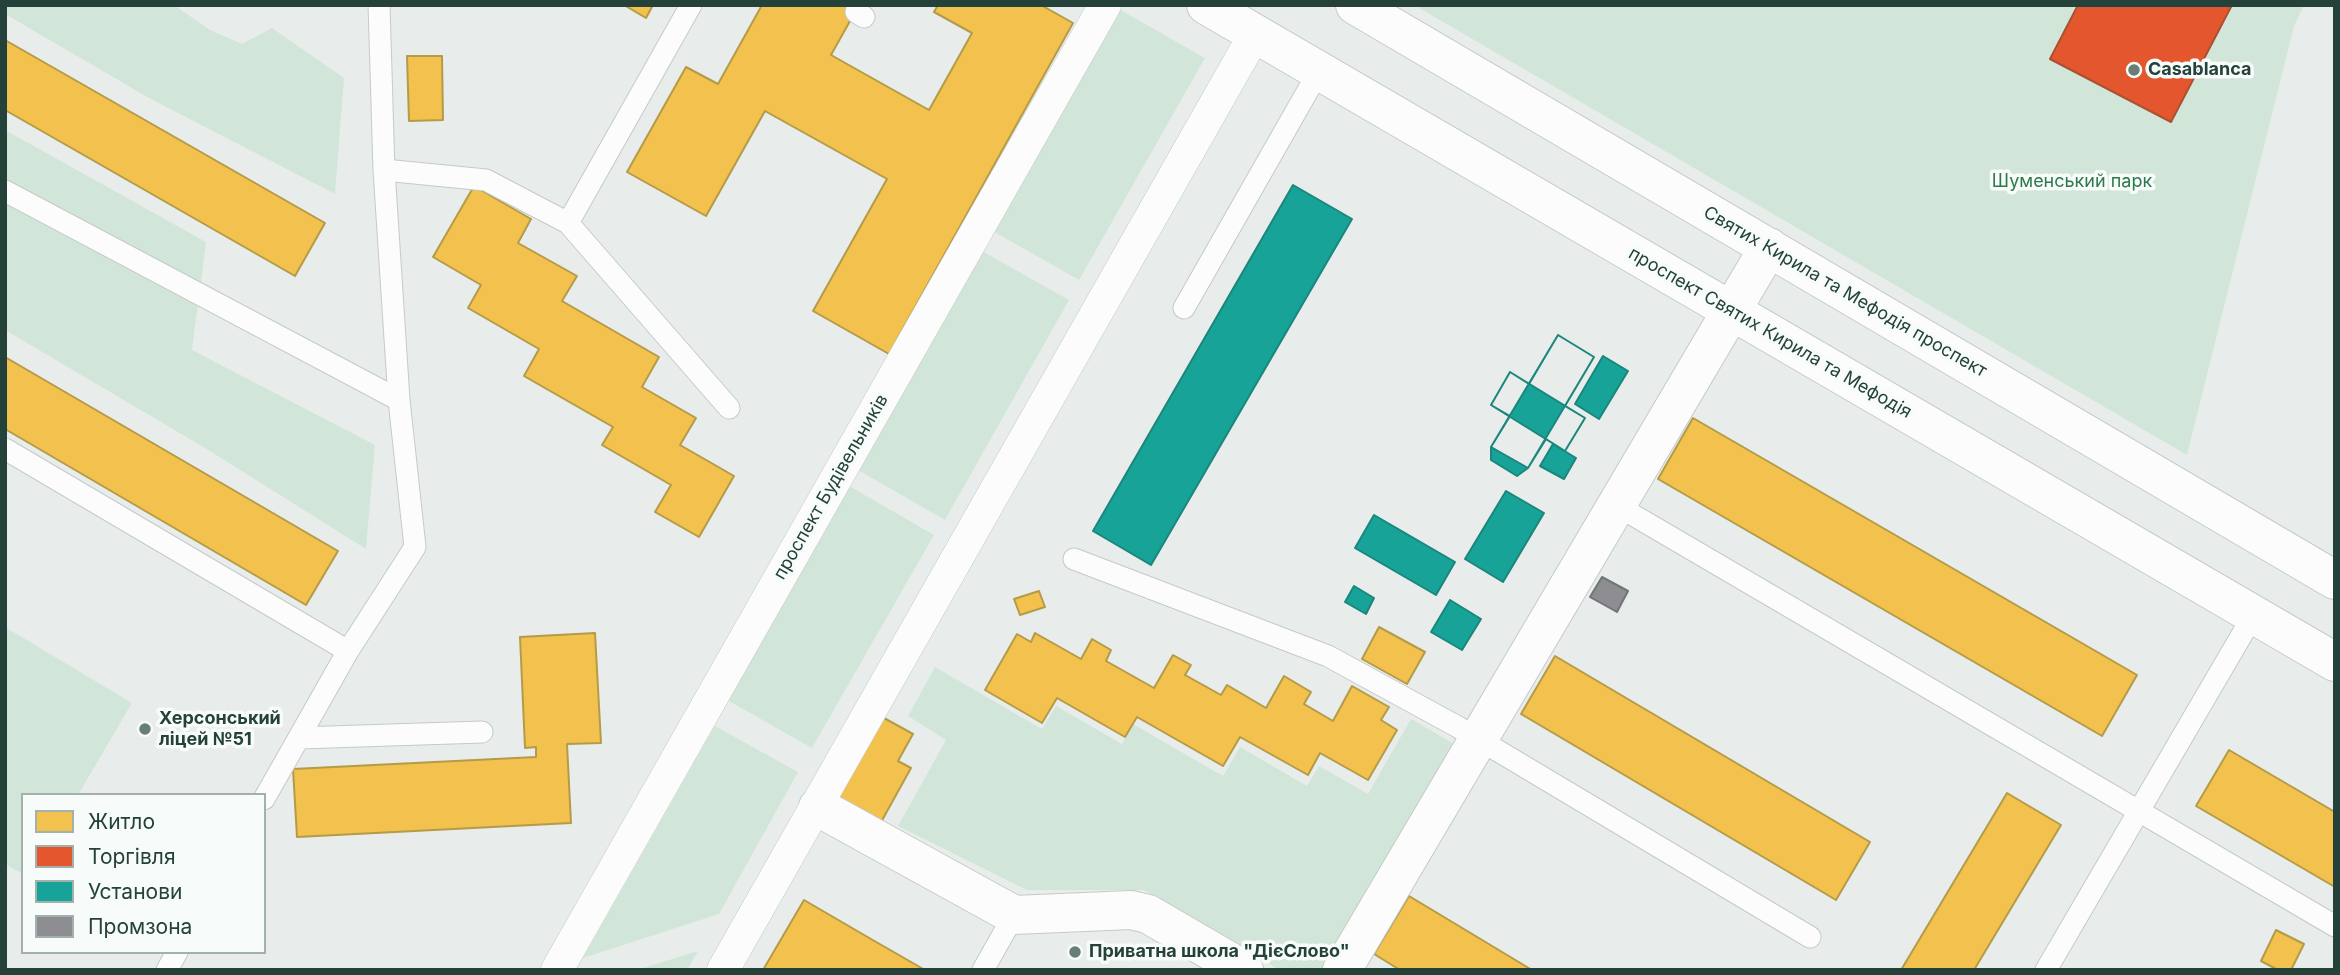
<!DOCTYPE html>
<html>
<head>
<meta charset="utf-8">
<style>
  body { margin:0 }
  #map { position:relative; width:2340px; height:975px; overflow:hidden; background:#e8edeb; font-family:Inter,sans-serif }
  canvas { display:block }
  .frame { position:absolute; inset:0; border:7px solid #24423a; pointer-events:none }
  .legend { position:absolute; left:21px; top:793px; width:245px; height:161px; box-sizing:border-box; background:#f7fbf9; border:2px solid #a3b1ad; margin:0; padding:9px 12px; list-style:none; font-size:21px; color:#24423a }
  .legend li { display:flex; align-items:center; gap:14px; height:35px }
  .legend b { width:35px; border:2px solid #a3b1ad }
</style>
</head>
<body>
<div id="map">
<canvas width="2340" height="975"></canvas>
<div class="frame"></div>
<ul class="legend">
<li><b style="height:19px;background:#f2c14e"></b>Житло</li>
<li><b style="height:19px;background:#e4572e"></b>Торгівля</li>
<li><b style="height:19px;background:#17a398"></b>Установи</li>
<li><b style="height:19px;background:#8d8d92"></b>Промзона</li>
</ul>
</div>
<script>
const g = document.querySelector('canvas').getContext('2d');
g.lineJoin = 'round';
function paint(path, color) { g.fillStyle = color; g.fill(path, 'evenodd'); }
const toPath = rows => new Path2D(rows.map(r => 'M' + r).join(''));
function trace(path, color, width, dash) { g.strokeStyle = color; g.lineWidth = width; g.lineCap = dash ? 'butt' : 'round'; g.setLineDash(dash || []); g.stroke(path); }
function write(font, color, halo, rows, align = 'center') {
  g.font = font + ' Inter,sans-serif'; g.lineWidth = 7; g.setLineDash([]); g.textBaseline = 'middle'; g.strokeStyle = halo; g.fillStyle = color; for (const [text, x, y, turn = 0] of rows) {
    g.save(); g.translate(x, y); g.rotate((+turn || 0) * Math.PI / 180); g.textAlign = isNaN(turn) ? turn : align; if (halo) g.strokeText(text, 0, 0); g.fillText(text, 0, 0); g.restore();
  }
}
paint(toPath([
  [5,5,174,5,210,30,242,44,272,28,344,78,335,194,149,98,5,14],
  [1414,5,2304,5,2294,26,2187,455],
  [1117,8,1205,58,1079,280,991,230],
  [5,130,206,242,192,350,375,445,366,549,205,448,5,330],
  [982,251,1069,300,945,520,858,470],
  [849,486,934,535,812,748,727,700],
  [5,627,132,703,78,795,23,795,23,874,5,864],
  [935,667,1042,729,1056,706,1122,744,1133,724,1223,776,1240,747,1307,786,1319,766,1368,794,1411,719,1456,745,1321,970,1280,970,1144,890,1027,890,898,826,946,740,908,716],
  [715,726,798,772,719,914,583,958],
  [698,951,687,970,637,970]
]), '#d1e6d8');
const homes = toPath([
  [624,5,653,5,646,18,624,5],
  [762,5,859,5,831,55,929,110,972,33,934,12,938,5,1041,5,1073,23,889,354,813,311,887,179,765,111,706,216,627,172,686,67,718,84,762,5],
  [5,40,325,223,295,276,5,110,5,40],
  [407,56,442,56,443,120,409,121,407,56],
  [474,186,531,219,518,243,577,276,562,301,659,357,642,387,696,418,680,445,734,476,699,537,655,512,671,485,602,445,613,427,524,376,539,349,468,308,481,285,433,257,474,186],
  [5,357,338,551,306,605,5,429,5,357],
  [1693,418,2137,675,2102,736,1658,479,1693,418],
  [1039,591,1045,607,1020,615,1014,599,1039,591],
  [1379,627,1425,652,1407,684,1362,659,1379,627],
  [595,633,601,743,567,744,571,823,297,837,293,769,536,757,536,747,525,748,520,637,595,633],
  [1035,633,1081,659,1092,639,1111,650,1106,661,1154,688,1173,655,1191,665,1185,675,1221,695,1227,685,1266,708,1284,676,1311,692,1304,704,1333,721,1352,686,1389,707,1381,720,1397,730,1368,780,1320,753,1308,775,1240,737,1223,766,1137,717,1125,737,1057,698,1042,723,985,690,1017,634,1031,642,1035,633],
  [1555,656,1870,842,1836,900,1521,714,1555,656],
  [875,713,913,734,898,761,911,768,880,824,829,796,875,713],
  [2229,750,2335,812,2335,887,2196,806,2229,750],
  [2007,793,2061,825,1974,970,1901,970,2007,793],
  [1409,896,1532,970,1400,970,1374,954,1409,896],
  [804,900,871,939,925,970,763,970,804,900],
  [2276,930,2304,944,2291,970,2278,970,2261,961,2276,930]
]);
paint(homes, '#f2c14e');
trace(homes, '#b49b48', 2);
const shops = toPath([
  [2078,5,2232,5,2171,122,2050,59,2078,5]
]);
paint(shops, '#e4572e');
trace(shops, '#aa5132', 2);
const public = toPath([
  [1293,185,1352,219,1151,565,1093,531,1293,185],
  [1558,335,1594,357,1565,406,1585,418,1565,451,1546,439,1528,468,1517,476,1491,460,1491,447,1510,416,1491,405,1510,372,1529,384,1558,335],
  [1558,335,1594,357,1528,468,1491,447,1558,335],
  [1603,356,1628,371,1599,419,1575,404,1603,356],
  [1510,372,1585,418,1565,451,1491,405,1510,372],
  [1553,444,1576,458,1564,479,1540,466,1553,444],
  [1506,491,1544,513,1503,582,1465,559,1506,491],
  [1374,515,1455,562,1436,595,1355,548,1374,515],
  [1354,586,1374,598,1366,614,1345,602,1354,586],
  [1450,600,1481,619,1462,650,1431,632,1450,600]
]);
paint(public, '#17a398');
trace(public, '#1b867c', 2);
const industry = toPath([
  [1602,577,1628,591,1617,612,1590,597,1602,577]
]);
paint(industry, '#8d8d92');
trace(industry, '#6e7678', 2);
const service = toPath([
  [379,5,384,170],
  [856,12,864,17],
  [5,191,399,400],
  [568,223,729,408],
  [1184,308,1319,71],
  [5,449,348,651],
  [1616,505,2335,926],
  [1074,559,1328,656,1458,727,1810,937],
  [299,738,482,732],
  [264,799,348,651,415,547,399,400,384,170,486,180,568,223,691,5],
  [167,970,177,952],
  [983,970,1014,915],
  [2046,970,2254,614]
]);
const pedestrian = toPath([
  [557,970,1105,5],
  [723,970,1255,34]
]);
const minor = toPath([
  [1206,5,2335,662],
  [1355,5,2335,580],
  [818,807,1014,915,1131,910,1148,914,1244,970],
  [1342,970,1769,247]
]);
trace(service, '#c5cac8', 23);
trace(pedestrian, '#c5cac8', 33);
trace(minor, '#c5cac8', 40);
trace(service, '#fcfcfc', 21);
trace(pedestrian, '#fcfcfc', 32);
trace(minor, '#fcfcfc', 38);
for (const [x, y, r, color] of [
  [2134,70,7,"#697e78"],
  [145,729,7,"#697e78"],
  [1075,952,7,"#697e78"]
]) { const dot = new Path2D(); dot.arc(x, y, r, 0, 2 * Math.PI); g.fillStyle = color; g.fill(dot); trace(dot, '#f7fbf9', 2.5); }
write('bold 18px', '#24423a', '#f7fbf9', [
  ["Casablanca",2148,70],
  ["Херсонський",159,719],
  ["ліцей №51",159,740],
  ["Приватна школа \"ДієСлово\"",1089,952]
], 'left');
write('18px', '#2d7a4b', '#f7fbf9', [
  ["Шуменський парк",2072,182]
]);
write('18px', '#24423a', '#f7fbf9', [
  ["Святих Кирила та Мефодія проспект",1845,292,30],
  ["проспект Святих Кирила та Мефодія",1770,333,30],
  ["проспект Будівельників",831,487,-60]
]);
</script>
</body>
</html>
